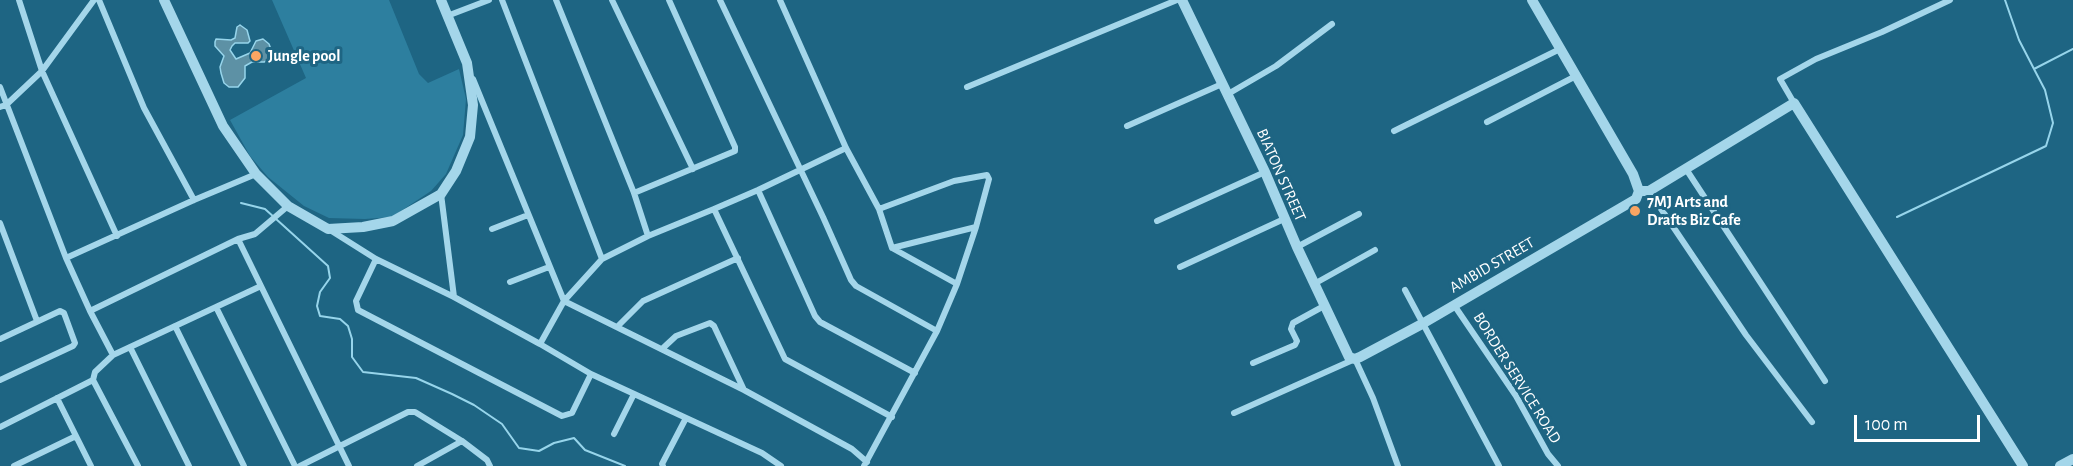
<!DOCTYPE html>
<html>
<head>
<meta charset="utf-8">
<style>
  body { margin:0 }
  #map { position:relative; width:2073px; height:466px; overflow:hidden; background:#1e6583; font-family:"Alegreya Sans",sans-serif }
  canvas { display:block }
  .scale { position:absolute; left:1854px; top:415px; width:126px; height:27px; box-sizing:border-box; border:3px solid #fff; border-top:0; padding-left:8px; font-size:18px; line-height:21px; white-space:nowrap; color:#fff; -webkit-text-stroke:4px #1e6583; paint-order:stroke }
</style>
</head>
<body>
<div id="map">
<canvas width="2073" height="466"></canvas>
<div class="scale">100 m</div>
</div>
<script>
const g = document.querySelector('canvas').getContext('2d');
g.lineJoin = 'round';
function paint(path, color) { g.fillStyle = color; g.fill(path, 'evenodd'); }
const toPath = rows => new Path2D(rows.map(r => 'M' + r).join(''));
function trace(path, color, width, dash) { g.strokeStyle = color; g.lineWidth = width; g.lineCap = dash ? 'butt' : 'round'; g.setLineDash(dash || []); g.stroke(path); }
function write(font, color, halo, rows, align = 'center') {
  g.font = font + ' "Alegreya Sans",sans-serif'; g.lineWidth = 6; g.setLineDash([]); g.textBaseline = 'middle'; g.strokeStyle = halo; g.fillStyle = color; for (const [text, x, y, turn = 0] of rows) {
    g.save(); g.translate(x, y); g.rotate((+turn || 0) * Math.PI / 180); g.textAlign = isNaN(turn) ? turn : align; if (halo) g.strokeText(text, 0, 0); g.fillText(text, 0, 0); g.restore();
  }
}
paint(toPath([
  [272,0,389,0,419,74,428,83,459,69,466,99,463,135,446,174,431,191,392,217,365,219,329,218,304,206,268,177,250,156,230,120,306,78]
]), '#2d7f9f');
const water = toPath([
  [240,25,247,30,250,41,248,43,235,43,232,46,230,50,236,59,250,53,256,41,263,39,269,44,272,52,270,59,264,62,252,62,245,66,245,78,238,87,229,87,224,83,221,73,220,67,224,56,215,46,215,42,216,39,231,40,235,38,237,27,240,25]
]);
paint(water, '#5d91a5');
trace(water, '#97d5eb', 1.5);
trace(toPath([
  [2005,0,2019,40,2034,69],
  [241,203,265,209,328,266,330,278,320,292,317,306,320,316,340,319,348,326,352,339,352,357,363,372,416,378,452,394,474,405,502,424,519,448,539,451,554,443,574,438,585,450,625,466],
  [1897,217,2046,146,2053,123,2045,90,2034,69,2073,49]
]), '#97d5eb', 2);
trace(toPath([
  [19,0,42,71,117,236],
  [99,0,144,108,194,200],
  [502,0,602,259],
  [556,0,634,193,648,236],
  [612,0,693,169],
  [720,0,823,217,851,280,856,286,937,331],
  [780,0,846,148,879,209,892,248,957,284],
  [447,16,489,0],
  [473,79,564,301,744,390,852,449,867,462],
  [0,87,66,258,194,200,256,174],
  [967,87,1177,0],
  [1228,94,1276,66,1332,24],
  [1794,103,1780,79,1816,59,1882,32,1950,0],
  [0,107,6,105,42,71,94,0],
  [1487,122,1576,76],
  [1127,126,1222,84],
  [1394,131,1560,49],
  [1686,169,1825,381],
  [758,190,815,316,820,322,915,373],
  [1649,191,1746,335,1812,422],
  [634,193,735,151,735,147,669,0],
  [441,194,454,297],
  [714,209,758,190,846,148],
  [879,209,954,181,987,175,989,179,976,227],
  [1157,221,1265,172],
  [0,223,37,321],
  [492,229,528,215],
  [330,230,376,259,454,297,540,344,591,374,762,453,781,466],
  [238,239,255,234,288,206],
  [1297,247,1359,214],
  [66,258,90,311,113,355,95,372,93,380,138,466],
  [376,259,356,301,358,310,562,416,572,413,591,374],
  [1180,267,1284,219],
  [510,282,549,267],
  [1314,284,1375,250],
  [1405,290,1499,466],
  [1454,305,1516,396,1548,454,1558,466],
  [216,307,295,466],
  [90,311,238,239,349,466],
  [175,326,244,466],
  [617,327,643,301,738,258],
  [0,339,60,311,64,313,75,343,73,346,0,380],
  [540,344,564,301,602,259,648,236,714,209,785,359,892,417],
  [130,347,189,466],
  [662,349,676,336,710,323,714,326,744,390],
  [113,355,261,286],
  [1253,363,1295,345,1297,341,1291,329,1293,323,1324,306],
  [57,398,91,466],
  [1234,413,1355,359,1373,398,1398,466],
  [0,427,93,380],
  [614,434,634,394],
  [14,466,76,436],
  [300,466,408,412,415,412,462,441,487,460,490,466],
  [417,466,462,441],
  [663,466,662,464,686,418],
  [864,466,937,331,957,284,976,227,892,248]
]), '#a4d6ea', 6);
trace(toPath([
  [164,0,223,126,256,174,288,206,328,229,363,227,393,221,441,194,456,171,470,137,473,105,467,63,441,0],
  [1182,0,1265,172,1297,247,1349,357,1355,359,1360,357,1422,324,1636,199,1639,191],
  [1532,0,1633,174,1639,191],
  [1639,191,1649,191,1794,103,2023,466],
  [2060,466,2073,459]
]), '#a4d6ea', 10);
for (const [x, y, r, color] of [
  [256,56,6,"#f9a563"],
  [1635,211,6,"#f9a563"]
]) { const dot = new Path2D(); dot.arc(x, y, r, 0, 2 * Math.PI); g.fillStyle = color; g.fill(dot); trace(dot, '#1e6583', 2); }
write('bold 16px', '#fff', '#1e6583', [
  ["Jungle pool",268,56],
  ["7MJ Arts and",1647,202],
  ["Drafts Biz Cafe",1647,220]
], 'left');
write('16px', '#fff', '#1e6583', [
  ["BIATON STREET",1281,175,66],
  ["AMBID STREET",1492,265,-30],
  ["BORDER SERVICE ROAD",1517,378,58]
]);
</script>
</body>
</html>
